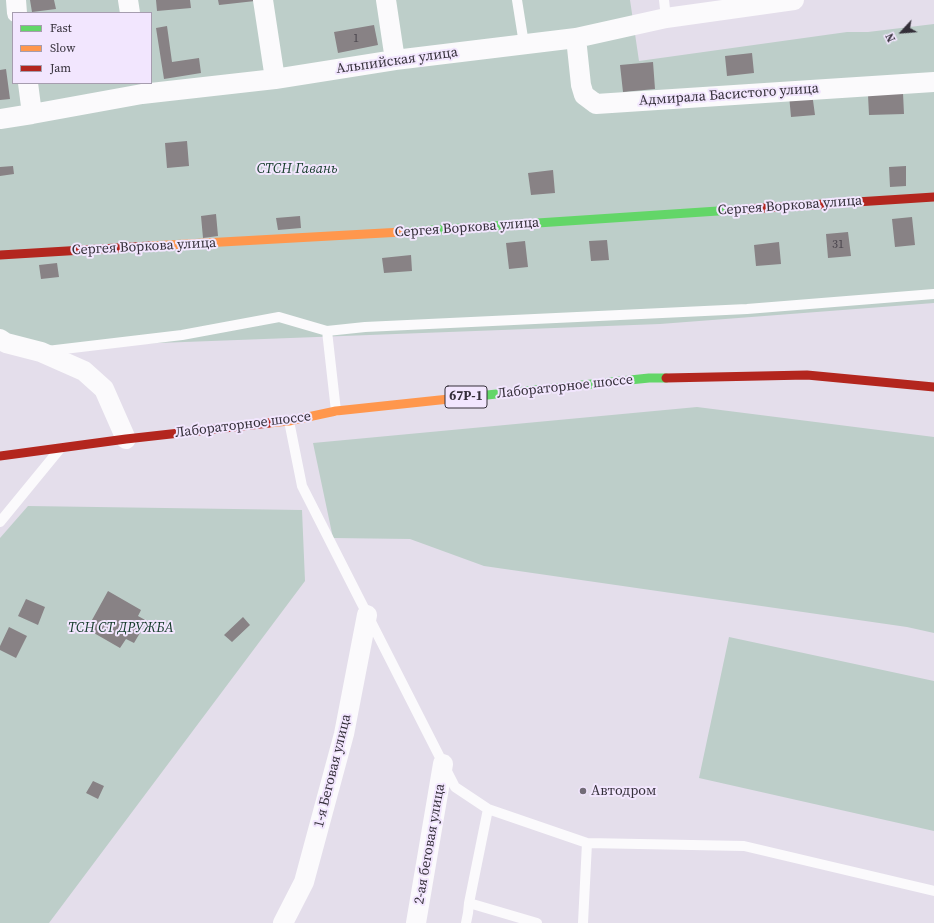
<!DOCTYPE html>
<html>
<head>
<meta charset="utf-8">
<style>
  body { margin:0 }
  #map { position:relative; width:934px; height:923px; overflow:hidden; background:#e4deeb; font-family:"Source Serif 4",serif }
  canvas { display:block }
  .legend { position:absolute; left:12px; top:12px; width:140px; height:72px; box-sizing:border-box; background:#f2e6fe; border:1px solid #a69daf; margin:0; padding:5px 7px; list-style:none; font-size:12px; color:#342f39 }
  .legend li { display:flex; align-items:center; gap:8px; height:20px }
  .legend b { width:20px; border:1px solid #a69daf }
  .north { position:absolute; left:882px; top:12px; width:40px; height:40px; -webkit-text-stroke:3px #f2e6fe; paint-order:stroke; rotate:244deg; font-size:11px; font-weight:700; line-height:16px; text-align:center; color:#342f39 }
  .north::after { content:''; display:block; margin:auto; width:14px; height:18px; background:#342f39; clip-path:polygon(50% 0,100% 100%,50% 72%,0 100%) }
</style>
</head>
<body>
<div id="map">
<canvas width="934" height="923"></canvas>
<ul class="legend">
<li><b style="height:5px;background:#63d668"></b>Fast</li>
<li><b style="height:5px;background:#ff974d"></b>Slow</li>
<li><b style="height:5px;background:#b3261e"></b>Jam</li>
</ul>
<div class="north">N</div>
</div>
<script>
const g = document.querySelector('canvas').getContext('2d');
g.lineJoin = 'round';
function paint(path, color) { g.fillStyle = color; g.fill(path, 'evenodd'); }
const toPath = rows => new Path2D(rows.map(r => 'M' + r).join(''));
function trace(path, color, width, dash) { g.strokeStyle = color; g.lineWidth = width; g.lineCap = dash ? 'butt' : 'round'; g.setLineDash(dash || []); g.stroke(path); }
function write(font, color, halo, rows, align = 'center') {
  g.font = font + ' "Source Serif 4",serif'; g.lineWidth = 4; g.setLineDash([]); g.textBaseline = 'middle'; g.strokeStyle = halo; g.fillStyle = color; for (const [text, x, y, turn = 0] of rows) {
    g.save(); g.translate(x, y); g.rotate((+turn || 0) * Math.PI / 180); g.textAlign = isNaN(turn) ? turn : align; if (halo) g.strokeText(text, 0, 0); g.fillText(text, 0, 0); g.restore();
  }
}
paint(toPath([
  [0,0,630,0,639,61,847,32,868,32,934,24,934,303,660,324,0,349],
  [13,13,151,13,151,83,13,83],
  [697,407,934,437,934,633,907,627,484,566,410,539,333,538,313,443],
  [28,506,302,510,305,581,49,923,0,923,0,538],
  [729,637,934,681,934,831,699,778]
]), '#bdcec9');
paint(toPath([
  [30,0,54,0,56,9,32,12],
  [156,0,190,0,191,8,157,11],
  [218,0,254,0,255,1,219,5],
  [374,25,378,45,338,53,334,32],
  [167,26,172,62,199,58,201,73,164,79,156,28],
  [752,53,754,73,727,76,725,56],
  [653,62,655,89,623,92,620,65],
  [6,69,10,99,0,100,0,70],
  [812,93,815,115,791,117,789,95],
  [903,93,904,114,869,115,868,95],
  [187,141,189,166,167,168,165,143],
  [13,166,14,174,0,176,0,167],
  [906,166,906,186,890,187,889,167],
  [553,170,555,193,531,195,528,173],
  [216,214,218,236,203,238,201,216],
  [300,216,301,228,278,230,276,218],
  [912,217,915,245,895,247,892,219],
  [848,232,851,256,828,258,826,234],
  [607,240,609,260,591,261,589,241],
  [525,241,528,267,509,269,506,243],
  [779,242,781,264,756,266,754,245],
  [411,255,412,271,384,273,382,258],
  [57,263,59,277,41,279,39,265],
  [108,591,141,610,138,616,147,621,134,643,126,639,120,648,87,629],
  [26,599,45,607,38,625,18,616],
  [243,617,250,625,232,642,224,635],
  [9,627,27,636,16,658,0,650,0,646],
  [93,781,104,786,98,799,86,793]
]), '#888285');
trace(toPath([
  [517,0,524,44],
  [664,0,666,18],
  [327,331,336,411],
  [47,351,182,335,279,317,327,331,365,327,747,309,934,294],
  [289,421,302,486,455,787,488,809,587,843,744,846,934,891],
  [0,522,59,450],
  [469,903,537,923],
  [466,923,468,913,469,903,488,809],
  [583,923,587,843]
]), '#fbfafc', 10);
trace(toPath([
  [16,0,17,13],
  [128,0,130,13],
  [263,0,275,79],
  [386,0,395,60],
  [576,38,581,85,584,95,596,104,934,82],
  [28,83,32,114],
  [0,119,32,114,142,94,275,79,395,60,576,38,666,18,794,0],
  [0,339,6,343,41,352,84,371,104,389,126,439],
  [283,923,304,882,344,734,367,615],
  [416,923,443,764]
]), '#fbfafc', 20);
trace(toPath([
  [402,232,748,209],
  [449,399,649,378,666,378]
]), '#63d668', 9);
trace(toPath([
  [150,246,402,232],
  [269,423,289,421,336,411,449,399]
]), '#ff974d', 9);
trace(toPath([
  [748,209,934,197],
  [0,255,150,246],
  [666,378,807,375,934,387],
  [0,456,126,439,269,423]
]), '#b3261e', 9);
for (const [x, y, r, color] of [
  [583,791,4,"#726c77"]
]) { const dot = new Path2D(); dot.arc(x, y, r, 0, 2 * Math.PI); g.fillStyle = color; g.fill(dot); trace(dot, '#f2e6fe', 1.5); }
write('12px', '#49444c', null, [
  ["1",356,39],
  ["31",838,245]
]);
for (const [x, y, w] of [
  [466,397,42]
]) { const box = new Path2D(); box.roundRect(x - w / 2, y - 11, w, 22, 3); g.fillStyle = '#f2e6fe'; g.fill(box); trace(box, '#342f39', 1); }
write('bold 13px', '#342f39', null, [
  ["67Р-1",466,397]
]);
write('14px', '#342f39', '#f2e6fe', [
  ["Альпийская улица",397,61,-8],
  ["Адмирала Басистого улица",729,95,-4],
  ["Сергея Воркова улица",790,206,-4],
  ["Сергея Воркова улица",467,228,-4],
  ["Сергея Воркова улица",144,247,-3],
  ["Лабораторное шоссе",565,387,-6],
  ["Лабораторное шоссе",243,425,-7],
  ["1-я Беговая улица",333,771,-76],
  ["2-ая беговая улица",430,844,-80]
]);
write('italic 14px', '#143b29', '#f2e6fe', [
  ["СТСН Гавань",297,169],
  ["ТСН СТ ДРУЖБА",121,628]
]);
write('14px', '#342f39', '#f2e6fe', [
  ["Автодром",591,791]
], 'left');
</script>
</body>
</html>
